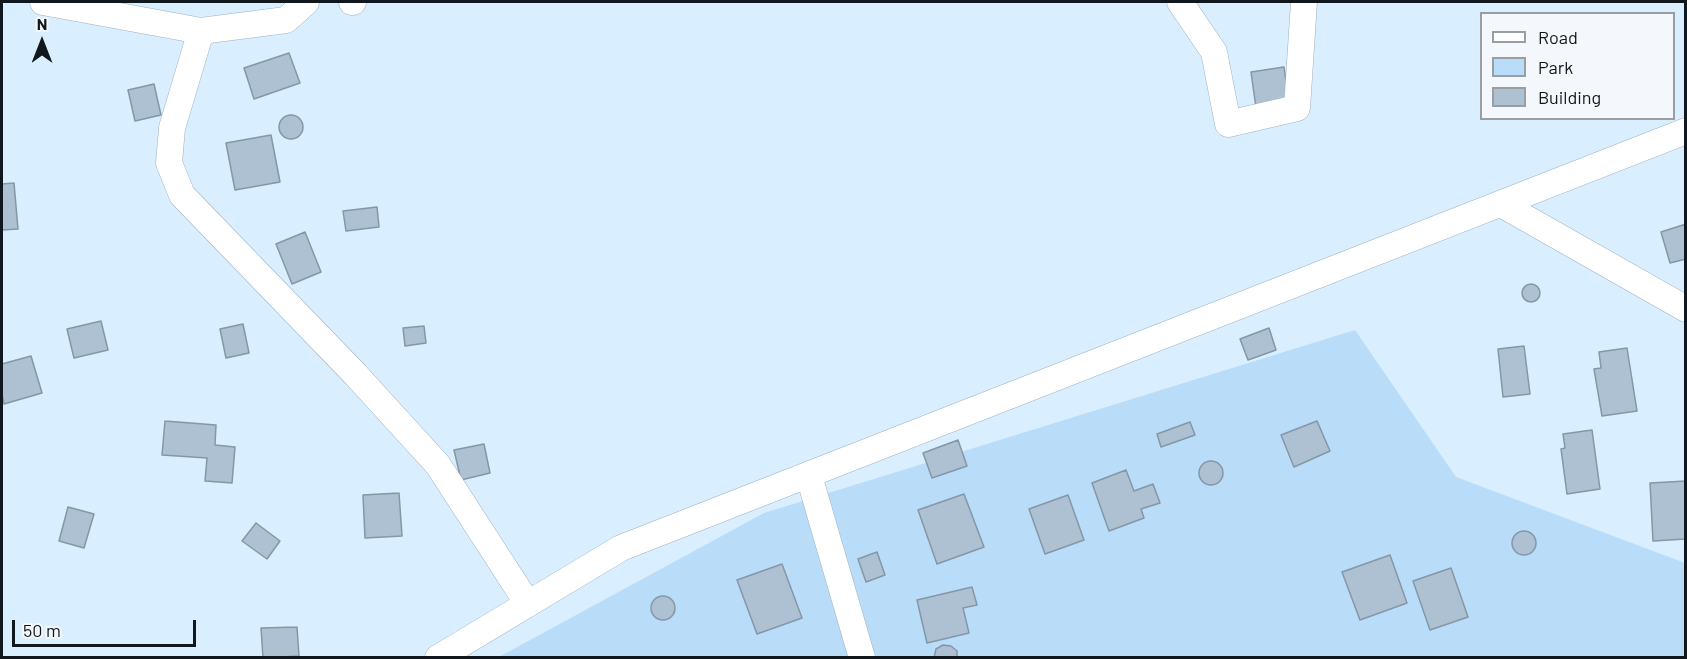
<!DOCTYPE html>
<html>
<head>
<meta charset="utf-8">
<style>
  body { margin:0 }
  #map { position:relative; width:1687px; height:659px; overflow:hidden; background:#d9eefe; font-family:Barlow,sans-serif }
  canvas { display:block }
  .frame { position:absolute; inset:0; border:3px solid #10171d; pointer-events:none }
  .legend { position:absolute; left:1480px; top:12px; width:195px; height:108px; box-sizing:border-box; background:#f4f8fc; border:2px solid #999ea3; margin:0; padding:8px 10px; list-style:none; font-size:18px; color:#10171d }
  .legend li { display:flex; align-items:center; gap:12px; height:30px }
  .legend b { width:30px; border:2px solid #999ea3 }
  .north { position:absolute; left:12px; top:12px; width:60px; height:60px; -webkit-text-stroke:4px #f4f8fc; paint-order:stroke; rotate:0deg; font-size:16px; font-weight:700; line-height:24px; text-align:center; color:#10171d }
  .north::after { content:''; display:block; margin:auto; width:21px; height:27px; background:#10171d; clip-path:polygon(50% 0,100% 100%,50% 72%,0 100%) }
  .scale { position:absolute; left:12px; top:620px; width:184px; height:27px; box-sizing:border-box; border:3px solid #10171d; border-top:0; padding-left:8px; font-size:18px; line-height:21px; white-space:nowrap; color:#10171d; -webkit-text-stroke:4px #f4f8fc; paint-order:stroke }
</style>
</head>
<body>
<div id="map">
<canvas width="1687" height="659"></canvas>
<div class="frame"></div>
<ul class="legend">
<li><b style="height:8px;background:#fff"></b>Road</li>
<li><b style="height:16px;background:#b9dcf8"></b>Park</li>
<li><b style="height:16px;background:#aec1d2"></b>Building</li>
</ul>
<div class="north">N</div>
<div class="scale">50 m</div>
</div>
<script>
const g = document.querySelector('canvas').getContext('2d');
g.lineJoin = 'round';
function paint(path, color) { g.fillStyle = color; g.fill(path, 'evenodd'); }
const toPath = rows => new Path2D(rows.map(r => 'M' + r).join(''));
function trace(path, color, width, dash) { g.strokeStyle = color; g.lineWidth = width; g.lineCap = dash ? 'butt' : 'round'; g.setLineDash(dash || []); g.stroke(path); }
paint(toPath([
  [1355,330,1456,477,1685,563,1685,657,497,658,764,513]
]), '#b9dcf8');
const building = toPath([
  [289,53,300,83,254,99,244,68,289,53],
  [1284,67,1289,103,1256,108,1251,72,1284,67],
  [154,84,161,115,135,121,128,90,154,84],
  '279 127a12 12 0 1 1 24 0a12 12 0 1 1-24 0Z',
  [271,135,280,182,235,190,226,143,271,135],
  [14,183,18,229,2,230,2,184,14,183],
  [377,207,379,227,346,231,343,211,377,207],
  [1686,224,1686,259,1670,263,1661,232,1686,224],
  [305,232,321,272,292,284,276,244,305,232],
  '1522 293a9 9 0 1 1 18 0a9 9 0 1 1-18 0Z',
  [101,321,108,350,74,358,67,329,101,321],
  [243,324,249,353,226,358,220,329,243,324],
  [424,326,426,343,405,346,403,328,424,326],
  [1269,328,1276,350,1248,360,1240,339,1269,328],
  [1524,346,1530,394,1503,397,1498,349,1524,346],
  [1627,348,1637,411,1602,416,1594,369,1601,368,1599,352,1627,348],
  [31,356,42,393,4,404,2,394,2,364,31,356],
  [165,421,216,425,215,445,235,447,232,483,205,481,207,458,162,455,165,421],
  [1317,421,1330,451,1294,467,1281,435,1317,421],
  [1190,422,1195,435,1161,447,1157,434,1190,422],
  [1592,430,1600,489,1567,494,1561,449,1565,448,1563,434,1592,430],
  [958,440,967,466,932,478,923,453,958,440],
  [484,444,490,473,461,480,454,450,484,444],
  '1199 473a12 12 0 1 1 24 0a12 12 0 1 1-24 0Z',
  [1126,470,1134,491,1153,484,1160,503,1141,509,1144,518,1109,531,1092,483,1126,470],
  [1686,481,1686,539,1653,541,1650,483,1686,481],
  [399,493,402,536,365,538,363,495,399,493],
  [964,494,984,547,937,564,918,510,964,494],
  [1068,495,1084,540,1045,554,1029,509,1068,495],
  [68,507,94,514,84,548,59,541,68,507],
  [256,523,280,541,267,559,242,541,256,523],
  '1512 543a12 12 0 1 1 24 0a12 12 0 1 1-24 0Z',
  [877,552,885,575,866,582,858,559,877,552],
  [1390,555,1407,603,1360,620,1342,572,1390,555],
  [782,564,802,618,757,634,737,580,782,564],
  [1451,568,1468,617,1430,630,1413,581,1451,568],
  [972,587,977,605,963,608,969,633,927,643,917,600,972,587],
  '651 608a12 12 0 1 1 24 0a12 12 0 1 1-24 0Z',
  [297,627,299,656,263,658,261,628,297,627],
  [943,645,951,646,957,651,957,658,934,658,936,649,943,645]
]);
paint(building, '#aec1d2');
trace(building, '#8497a7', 1.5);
const minor = toPath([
  [43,2,201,31,286,20,306,2],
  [352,2,353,2],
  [1180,2,1214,52,1228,124,1297,108,1304,2],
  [201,31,172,128,169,163,182,195,356,375,438,465,528,604],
  [1501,204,1686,309],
  [809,476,862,658],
  [438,658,621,548,1686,131]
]);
trace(minor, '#9eb1c1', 27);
trace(minor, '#fff', 26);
</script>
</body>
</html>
